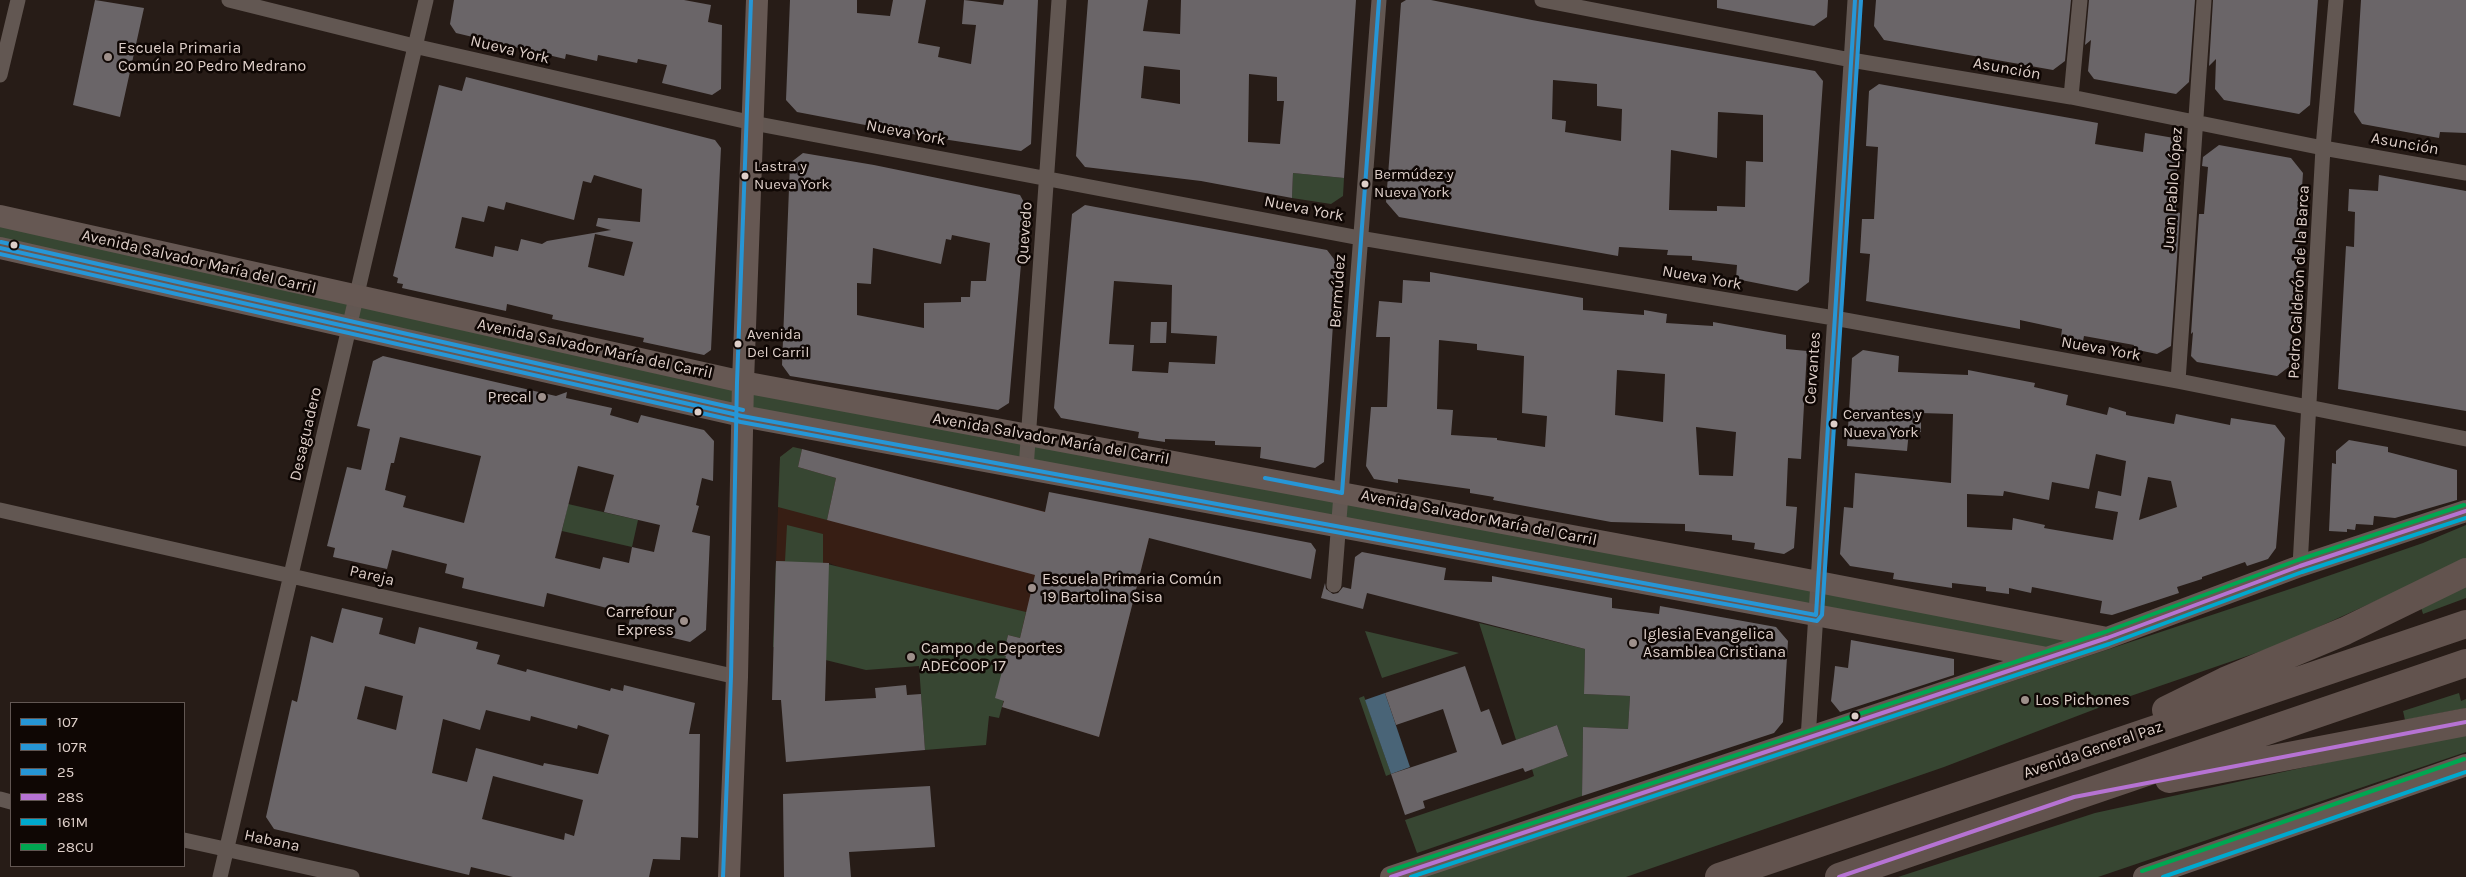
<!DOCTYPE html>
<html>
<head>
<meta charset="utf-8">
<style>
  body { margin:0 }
  #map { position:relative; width:2466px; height:877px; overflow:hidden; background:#271c17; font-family:Karla,sans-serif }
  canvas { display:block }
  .legend { position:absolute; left:10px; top:702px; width:175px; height:165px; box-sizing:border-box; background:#0f0704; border:1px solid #625753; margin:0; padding:6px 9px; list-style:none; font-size:15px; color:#decfc9 }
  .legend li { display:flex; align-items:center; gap:10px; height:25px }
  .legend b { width:25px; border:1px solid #625753 }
</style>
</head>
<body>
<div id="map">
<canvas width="2466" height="877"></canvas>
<ul class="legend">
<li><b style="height:6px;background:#2696d6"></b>107</li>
<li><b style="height:6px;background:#2696d6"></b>107R</li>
<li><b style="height:6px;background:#2696d6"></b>25</li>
<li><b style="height:6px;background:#b673d3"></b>28S</li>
<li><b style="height:6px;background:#00a9ce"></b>161M</li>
<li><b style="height:6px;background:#00a651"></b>28CU</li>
</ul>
</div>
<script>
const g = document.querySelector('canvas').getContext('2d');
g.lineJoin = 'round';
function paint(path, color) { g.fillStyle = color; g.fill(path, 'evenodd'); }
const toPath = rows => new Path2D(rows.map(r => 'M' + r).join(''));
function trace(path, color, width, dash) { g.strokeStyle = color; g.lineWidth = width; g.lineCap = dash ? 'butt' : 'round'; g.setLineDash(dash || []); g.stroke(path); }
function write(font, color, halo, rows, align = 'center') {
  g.font = font + ' Karla,sans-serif'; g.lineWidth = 5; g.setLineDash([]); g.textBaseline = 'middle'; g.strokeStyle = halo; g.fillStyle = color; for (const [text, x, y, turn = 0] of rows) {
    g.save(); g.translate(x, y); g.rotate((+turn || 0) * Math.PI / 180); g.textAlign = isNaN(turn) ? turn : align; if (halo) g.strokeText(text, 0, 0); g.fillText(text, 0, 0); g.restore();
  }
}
paint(toPath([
  [793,447,1149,538,1099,737,1002,707,1014,658,1003,655,1008,635,829,563,776,561,780,457]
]), '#371e14');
paint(toPath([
  [1293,173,1344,178,1343,196,1331,204,1292,198],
  [0,216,356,297,2107,638,2047,658,742,416,0,248],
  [793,447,802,449,798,467,836,478,827,520,778,507,780,457],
  [568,504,638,520,632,547,562,531],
  [787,525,823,534,823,563,1026,612,1020,638,1008,635,1003,655,1015,658,999,718,989,716,986,745,925,750,919,666,866,670,773,647,776,561,785,561],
  [2466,525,2466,560,2279,645,2119,700,1944,767,1626,877,1423,877,2299,586,2423,543],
  [2466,581,2466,598,2423,614,2420,604],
  [1479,623,1585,649,1584,694,1630,696,1628,729,1583,727,1582,796,1417,853,1405,820,1527,779,1534,776,1532,769,1568,756,1557,725,1516,740],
  [1365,631,1459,653,1382,678],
  [2459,693,2461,701,2466,699,2466,708,2405,720,2403,711],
  [1364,696,1391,774,1386,776,1359,698],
  [2466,732,2466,752,2098,877,1898,877,2095,813]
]), '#374632');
paint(toPath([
  [1385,693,1410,767,1391,774,1365,700]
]), '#496477');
paint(toPath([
  [95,0,144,8,120,117,73,105],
  [454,0,684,0,711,5,708,22,722,25,721,89,712,95,662,83,667,65,638,59,637,63,598,55,597,61,566,54,565,59,456,33,450,24],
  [790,0,857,0,857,13,890,16,893,0,926,0,918,43,940,47,938,57,971,64,976,25,962,24,964,0,1003,5,1004,0,1038,0,1031,144,1021,151,923,136,797,112,786,100],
  [1088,0,1148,0,1143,31,1180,34,1181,0,1356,0,1344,178,1293,173,1292,198,1201,181,1085,167,1076,156],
  [1144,66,1180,70,1180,104,1141,98],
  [1249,74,1277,77,1277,101,1284,101,1280,144,1248,142],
  [1406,0,1431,0,1532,20,1815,71,1823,81,1809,282,1797,291,1736,279,1737,265,1692,260,1692,256,1667,255,1668,250,1619,247,1618,256,1399,217,1386,202,1401,3],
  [1553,80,1597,84,1597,106,1622,109,1621,141,1565,132,1566,121,1552,119],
  [1718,112,1763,115,1763,162,1746,161,1745,207,1717,206,1717,211,1669,210,1671,150,1717,158],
  [1717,0,1828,0,1827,17,1814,26,1717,8],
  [1876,0,2071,0,2065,61,2053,70,1884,40,1874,26],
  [2089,0,2195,0,2189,82,2176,94,2094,79,2088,71,2091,40,2085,45],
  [2213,0,2318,0,2310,105,2299,114,2224,100,2215,89,2216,59,2209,66],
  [2361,0,2466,0,2466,133,2440,132,2439,138,2362,124,2354,112],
  [466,77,715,140,721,148,711,350,704,355,643,342,644,338,552,319,553,315,507,304,506,311,402,288,403,284,397,283,398,278,393,276,439,85,462,91],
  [594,175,642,189,640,222,598,218,596,226,611,230,547,241,542,244,521,239,518,251,495,246,493,257,455,248,462,217,484,222,488,206,504,210,506,202,574,220,583,181,591,183],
  [595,234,633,242,624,276,588,267],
  [1879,84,2098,123,2095,144,2143,152,2145,133,2174,138,2183,148,2181,166,2177,165,2176,212,2180,213,2171,346,2157,354,2133,349,2134,345,2084,336,2083,341,2061,337,2062,329,2020,320,2020,329,1866,301,1870,254,1860,253,1862,219,1874,219,1878,147,1866,146,1869,91],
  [2219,145,2291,158,2303,173,2290,366,2277,376,2197,362,2191,356,2193,332,2191,334,2199,214,2204,214,2208,167,2202,166,2203,157],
  [803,153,874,165,1020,195,1026,206,1009,403,998,410,790,376,782,365,790,163],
  [952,235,990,243,986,281,971,281,970,297,961,297,961,302,924,303,924,328,857,315,857,283,871,284,873,248,941,264,946,239,951,240],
  [2379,175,2466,191,2466,411,2338,389,2346,246,2354,247,2355,212,2348,211,2349,189,2378,191],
  [1085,205,1327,250,1337,263,1324,462,1315,468,1260,458,1261,447,1215,445,1215,441,1165,439,1165,442,1138,438,1139,432,1061,418,1054,408,1072,214],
  [1114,281,1172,285,1171,333,1217,336,1215,364,1169,362,1168,373,1132,371,1134,345,1109,344],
  [1430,272,1583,298,1583,310,1644,315,1644,310,1667,314,1666,323,1713,326,1713,322,1786,335,1786,349,1807,351,1801,459,1788,458,1786,506,1797,507,1794,548,1784,554,1754,549,1755,543,1732,540,1732,535,1685,531,1685,524,1611,522,1493,500,1494,497,1470,493,1470,489,1398,479,1398,483,1374,479,1366,466,1371,407,1387,407,1390,337,1376,337,1379,301,1402,303,1403,280,1430,282],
  [1439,340,1477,344,1477,350,1524,356,1522,413,1547,416,1545,447,1497,440,1497,438,1451,435,1453,410,1437,409],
  [1617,370,1665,374,1663,422,1615,415],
  [1696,427,1736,432,1733,476,1699,475],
  [1151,322,1167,322,1166,343,1150,343],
  [1863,350,1899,356,1898,372,1968,375,1968,370,2035,383,2034,387,2068,395,2066,405,2107,415,2109,407,2126,412,2126,415,2174,424,2176,414,2230,425,2231,418,2275,425,2285,438,2276,548,2268,559,2247,566,2245,562,2202,577,2202,579,2177,587,2179,593,2112,615,2100,613,2102,601,2032,587,2031,593,2009,588,2009,594,1986,591,1986,587,1952,583,1952,588,1893,579,1894,573,1850,566,1840,554,1844,507,1853,508,1855,473,1951,483,1953,414,1921,413,1921,432,1909,431,1907,451,1847,446,1852,358],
  [2096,454,2126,461,2121,496,2098,491,2095,508,2118,512,2113,540,2044,528,2045,525,2013,518,2012,530,1967,527,1967,494,2003,496,2004,491,2049,500,2052,482,2089,489],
  [2148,477,2171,481,2177,507,2139,520],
  [383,356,556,396,567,392,566,398,612,408,610,415,638,423,641,415,704,430,714,441,713,481,702,478,696,505,699,506,692,532,710,536,706,630,690,642,628,627,631,614,547,593,544,607,462,588,464,578,445,573,447,564,392,550,387,569,333,557,335,548,327,546,347,467,361,470,370,429,357,426,373,361],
  [400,437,481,456,464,523,403,507,406,496,385,490,391,463,394,463],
  [578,466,614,475,604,512,660,525,654,552,632,547,629,563,603,557,600,569,555,558],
  [2349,440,2388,447,2388,452,2457,470,2457,500,2395,518,2374,516,2373,525,2356,524,2355,530,2347,529,2347,532,2329,531,2332,463,2336,464,2336,451],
  [802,449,1045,512,1049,492,1311,543,1316,550,1311,579,1149,538,1099,737,1002,707,1004,701,995,698,1006,656,1003,655,1008,635,1020,638,1035,575,827,520,836,478,798,467],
  [1362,552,1446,568,1444,580,1492,582,1492,576,1612,598,1612,608,1659,614,1660,606,1776,627,1788,641,1783,722,1774,733,1582,796,1583,727,1628,729,1630,696,1584,694,1585,649,1367,593,1363,609,1321,598,1325,583,1326,589,1333,594,1338,593,1343,587,1351,589,1355,557],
  [776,561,829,563,825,701,876,698,875,688,906,685,907,695,921,694,925,750,786,762,781,700,772,700],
  [342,608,383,618,379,634,415,644,419,627,478,642,476,649,500,655,497,664,526,672,527,669,610,691,611,688,623,691,624,685,695,703,689,734,700,734,698,838,681,837,680,860,653,859,649,877,513,877,471,867,469,875,274,829,266,817,292,700,297,702,311,636,333,643],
  [365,686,403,696,396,730,357,719],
  [486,710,530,721,531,716,577,729,578,725,609,735,598,774,544,763,543,766,476,748,467,782,432,773,443,719,480,730],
  [493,776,583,800,574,836,565,833,564,840,482,819],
  [1851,640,1954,659,1954,675,1840,712,1831,701,1834,676,1835,666,1848,668],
  [1465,666,1481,712,1489,709,1502,745,1557,725,1568,756,1525,772,1523,768,1423,801,1425,808,1405,815,1391,774,1457,752,1443,709,1396,725,1385,693],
  [930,786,935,847,849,852,851,877,784,877,783,794]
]), '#6a6568');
trace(toPath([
  [229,0,414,46,753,123,1360,238,1834,318,2178,381,2466,439],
  [1542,0,1851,60,2071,97,2323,148,2466,173],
  [0,75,18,0],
  [2071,97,2080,0],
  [2178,381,2204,0],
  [1026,469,1059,0],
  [0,510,737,677],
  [2300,566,2323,148,2336,0],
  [1334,585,1379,0],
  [1808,739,1855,0],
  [0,799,11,802],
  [184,840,352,877],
  [220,877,426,0]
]), '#625752', 15);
trace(toPath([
  [0,216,743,382,1777,574,2107,638],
  [0,248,742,416,2047,658],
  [729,877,737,677,743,382,757,0],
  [1391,877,2107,638,2300,566,2466,511],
  [2144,877,2466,765]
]), '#665853', 22);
trace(toPath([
  [2166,710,2225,681,2345,631,2466,572],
  [2169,779,2466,722],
  [1719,877,2466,624],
  [1839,877,2466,663]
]), '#62534e', 28);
trace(toPath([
  [0,248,742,416,1816,615,1855,0],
  [1265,478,1342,493,1379,0]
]), '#2696d6', 4);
trace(toPath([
  [0,254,741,422,1817,621,1822,615,1861,0]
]), '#2696d6', 4);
trace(toPath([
  [1,242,743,410],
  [723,877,731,677,737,382,751,0]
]), '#2696d6', 4);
trace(toPath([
  [1391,877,2107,638,2300,566,2466,511],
  [1839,877,2074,797,2466,722]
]), '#b673d3', 4);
trace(toPath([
  [1411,877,2109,644,2302,572,2466,518],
  [2163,877,2466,772]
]), '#00a9ce', 4);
trace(toPath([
  [1389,871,2105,632,2298,560,2464,505],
  [2142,871,2464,759]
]), '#00a651', 4);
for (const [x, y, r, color] of [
  [108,57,5,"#9e908b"],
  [745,176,4.5,"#decfc9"],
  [1365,184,4.5,"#decfc9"],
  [14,245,4.5,"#decfc9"],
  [738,344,4.5,"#decfc9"],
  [542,397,5,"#9e908b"],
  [698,412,4.5,"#decfc9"],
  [1834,424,4.5,"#decfc9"],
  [1032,588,5,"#9e908b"],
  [684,621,5,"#9e908b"],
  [1633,643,5,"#9e908b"],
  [911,657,5,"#9e908b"],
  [2025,700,5,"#9e908b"],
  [1855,716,4.5,"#decfc9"]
]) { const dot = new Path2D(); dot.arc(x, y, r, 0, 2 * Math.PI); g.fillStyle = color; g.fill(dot); trace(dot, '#0f0704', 2); }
write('15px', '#decfc9', '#0f0704', [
  ["Lastra y",754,167],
  ["Nueva York",754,185],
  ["Bermúdez y",1374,175],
  ["Nueva York",1374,193],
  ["Avenida",747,335],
  ["Del Carril",747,353],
  ["Cervantes y",1843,415],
  ["Nueva York",1843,433]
], 'left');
write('16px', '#decfc9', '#0f0704', [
  ["Escuela Primaria",118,48],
  ["Común 20 Pedro Medrano",118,66],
  ["Precal",532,397,"right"],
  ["Escuela Primaria Común",1042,579],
  ["19 Bartolina Sisa",1042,597],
  ["Carrefour",674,612,"right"],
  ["Express",674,630,"right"],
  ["Iglesia Evangelica",1643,634],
  ["Asamblea Cristiana",1643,652],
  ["Campo de Deportes",921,648],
  ["ADECOOP 17",921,666],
  ["Los Pichones",2035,700]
], 'left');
write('16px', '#decfc9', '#0f0704', [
  ["Nueva York",510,50,13],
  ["Asunción",2007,69,10],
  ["Nueva York",906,133,11],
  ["Asunción",2405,144,10],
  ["Juan Pablo López",2173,189,-86],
  ["Nueva York",1304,209,11],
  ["Quevedo",1025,233,-86],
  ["Avenida Salvador María del Carril",199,262,13],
  ["Nueva York",1702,278,10],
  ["Pedro Calderón de la Barca",2299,282,-87],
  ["Bermúdez",1338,291,-86],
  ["Avenida Salvador María del Carril",595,349,12],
  ["Nueva York",2101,349,10],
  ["Cervantes",1813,368,-86],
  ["Desaguadero",306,434,-77],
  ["Avenida Salvador María del Carril",1051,439,10],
  ["Avenida Salvador María del Carril",1479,518,11],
  ["Pareja",372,576,13],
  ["Avenida General Paz",2093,750,-19],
  ["Habana",272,841,12]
]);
</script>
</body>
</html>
